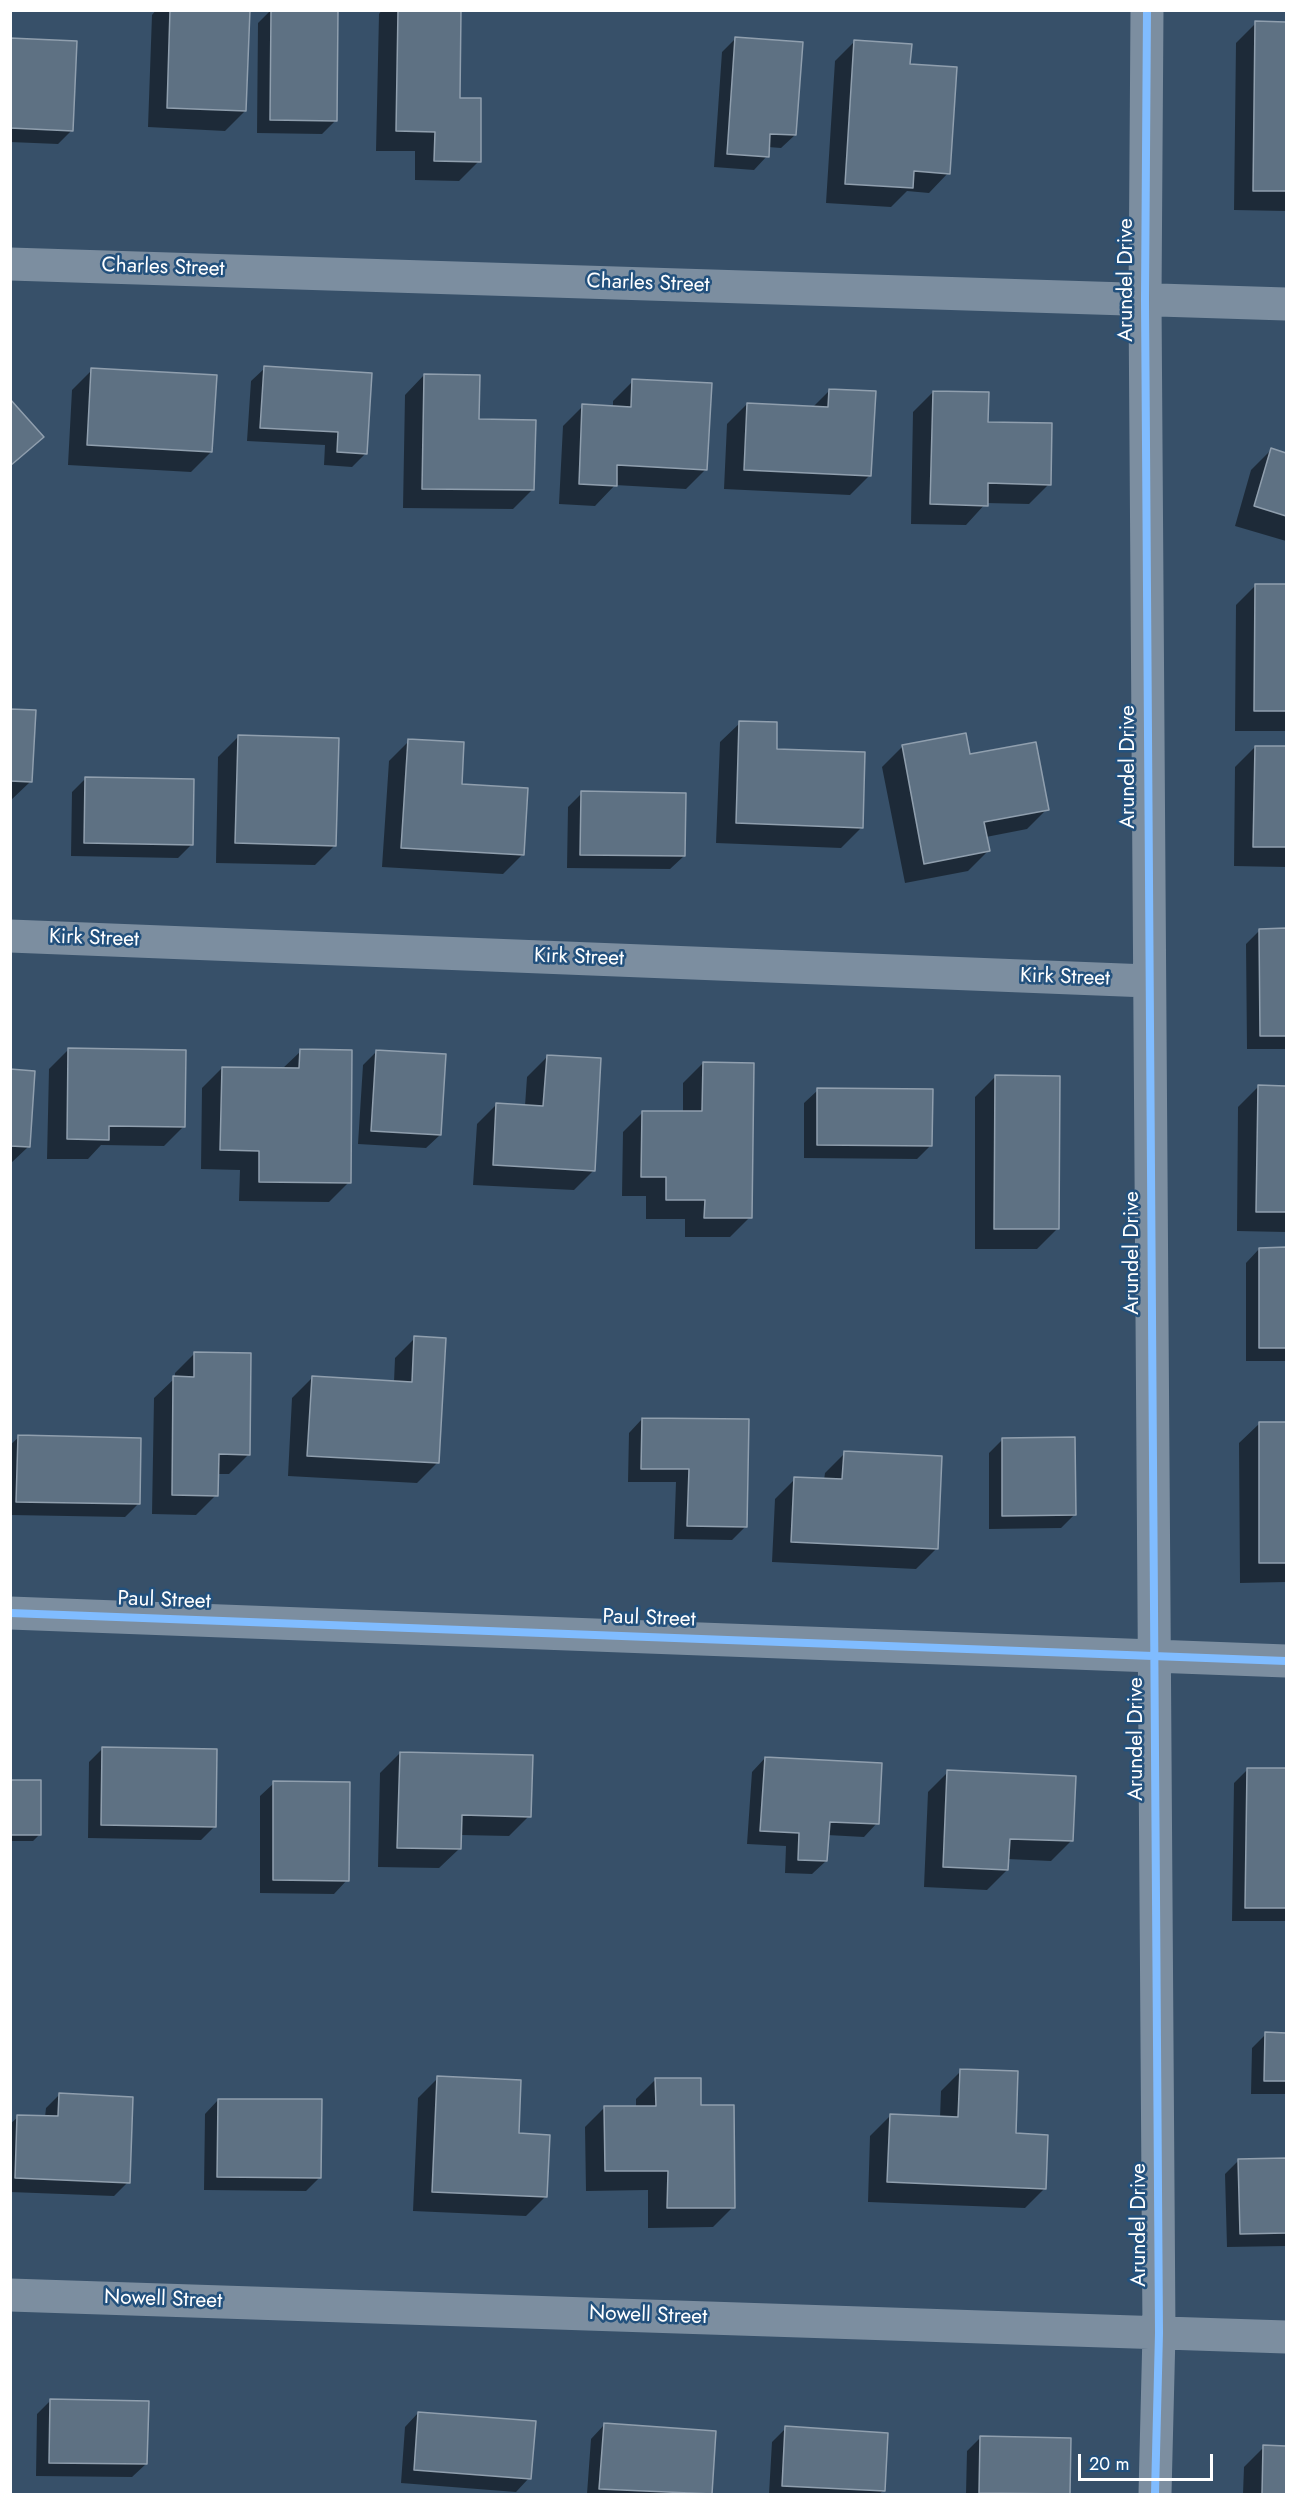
<!DOCTYPE html>
<html>
<head>
<meta charset="utf-8">
<style>
  body { margin:0 }
  #map { position:relative; width:1297px; height:2505px; overflow:hidden; background:#375069; font-family:Jost,sans-serif }
  canvas { display:block }
  .frame { position:absolute; inset:0; border:12px solid #fff; pointer-events:none }
  .scale { position:absolute; left:1078px; top:2454px; width:135px; height:27px; box-sizing:border-box; border:3px solid #fff; border-top:0; padding-left:8px; font-size:18px; line-height:21px; white-space:nowrap; color:#fff; -webkit-text-stroke:4px #23517d; paint-order:stroke }
</style>
</head>
<body>
<div id="map">
<canvas width="1297" height="2505"></canvas>
<div class="frame"></div>
<div class="scale">20 m</div>
</div>
<script>
const g = document.querySelector('canvas').getContext('2d');
g.lineJoin = 'round';
function paint(path, color) { g.fillStyle = color; g.fill(path, 'evenodd'); }
const toPath = rows => new Path2D(rows.map(r => 'M' + r).join(''));
function trace(path, color, width, dash) { g.strokeStyle = color; g.lineWidth = width; g.lineCap = dash ? 'butt' : 'round'; g.setLineDash(dash || []); g.stroke(path); }
function write(font, color, halo, rows, align = 'center') {
  g.font = font + ' Jost,sans-serif'; g.lineWidth = 5; g.setLineDash([]); g.textBaseline = 'middle'; g.strokeStyle = halo; g.fillStyle = color; for (const [text, x, y, turn = 0] of rows) {
    g.save(); g.translate(x, y); g.rotate((+turn || 0) * Math.PI / 180); g.textAlign = isNaN(turn) ? turn : align; if (halo) g.strokeText(text, 0, 0); g.fillText(text, 0, 0); g.restore();
  }
}
paint(toPath([
  [156,10,248,10,245,111,225,131,148,127,152,15],
  [271,10,336,10,335,121,322,134,257,133,258,23],
  [382,10,460,10,458,99,479,161,459,181,415,180,415,151,376,151,379,14],
  [1256,23,1286,23,1286,211,1234,210,1236,43],
  [735,39,795,135,781,148,768,147,767,156,754,170,714,167,722,52],
  [10,40,72,130,58,144,10,142],
  [855,41,909,65,948,173,929,193,907,191,891,207,826,203,835,61],
  [265,368,366,453,352,467,324,465,325,445,247,441,251,381],
  [92,370,211,452,191,472,68,465,72,390],
  [424,375,478,421,533,489,513,509,403,508,405,395],
  [633,381,706,469,686,489,615,485,595,506,559,504,563,426,583,406,613,408,613,401],
  [830,390,870,475,850,495,724,489,727,424,747,404,812,408],
  [933,392,987,423,1049,484,1029,504,986,503,966,525,911,524,913,412],
  [10,401,42,437,10,467],
  [1271,450,1286,455,1286,541,1235,526,1251,470],
  [1256,585,1286,586,1286,731,1235,731,1236,605],
  [10,711,30,782,10,801],
  [740,723,775,750,861,828,841,848,716,843,720,742],
  [238,737,335,845,315,865,216,863,218,757],
  [409,741,460,785,523,854,503,874,382,867,389,761],
  [902,747,969,756,1047,809,1027,829,986,837,988,851,968,871,905,883,882,767],
  [1255,747,1286,748,1286,867,1234,866,1235,767],
  [86,778,192,844,178,858,71,856,72,792],
  [582,793,684,856,670,869,567,868,568,807],
  [1260,930,1286,930,1286,1049,1247,1049,1246,944],
  [69,1049,184,1126,164,1146,101,1145,88,1159,47,1159,49,1069],
  [301,1051,349,1182,329,1202,239,1201,240,1170,201,1169,202,1088,222,1068,282,1069],
  [377,1051,440,1135,426,1148,358,1144,363,1065],
  [547,1057,594,1170,574,1190,473,1185,477,1124,497,1104,525,1106,527,1077],
  [703,1063,750,1217,730,1237,685,1237,685,1219,646,1219,646,1196,622,1196,623,1132,643,1112,683,1113,683,1083],
  [10,1071,28,1147,10,1164],
  [995,1077,1057,1229,1037,1249,975,1249,975,1097],
  [1258,1087,1286,1087,1286,1232,1237,1231,1238,1107],
  [818,1090,931,1145,917,1159,804,1158,804,1103],
  [1259,1249,1286,1249,1286,1361,1246,1361,1246,1263],
  [415,1338,437,1463,417,1483,288,1476,292,1398,312,1378,394,1382,395,1358],
  [195,1353,249,1454,229,1474,217,1474,216,1495,196,1515,152,1514,154,1398,175,1378,175,1373],
  [642,1419,746,1526,732,1540,674,1539,676,1482,628,1482,629,1433],
  [1286,1423,1286,1582,1240,1583,1239,1443,1259,1424],
  [19,1437,138,1504,125,1517,10,1515,10,1445],
  [1002,1440,1074,1515,1061,1528,989,1529,989,1453],
  [845,1453,936,1549,916,1569,772,1562,775,1499,795,1479,824,1480,825,1473],
  [103,1748,215,1826,201,1840,88,1838,89,1762],
  [400,1753,529,1816,509,1836,460,1835,459,1849,439,1868,378,1867,380,1773],
  [765,1758,877,1823,864,1837,827,1835,826,1861,812,1874,785,1873,786,1846,747,1844,752,1772],
  [1247,1770,1286,1770,1286,1921,1232,1921,1234,1783],
  [948,1772,1071,1841,1051,1861,1007,1859,1007,1870,987,1890,924,1887,928,1792],
  [10,1781,39,1835,33,1841,10,1841],
  [274,1783,347,1880,334,1894,260,1893,260,1796],
  [1266,2034,1286,2034,1286,2094,1251,2094,1252,2048],
  [961,2071,1015,2135,1045,2188,1025,2208,868,2202,870,2136,890,2116,940,2118,941,2091],
  [438,2078,518,2135,546,2196,526,2216,413,2211,418,2098],
  [656,2079,700,2107,733,2207,713,2227,648,2228,648,2190,586,2191,585,2127,605,2107,636,2107,636,2099],
  [59,2095,128,2182,114,2196,10,2192,10,2124,18,2117,45,2117,46,2108],
  [218,2100,320,2177,306,2191,204,2190,205,2114],
  [1239,2160,1286,2160,1286,2246,1227,2247,1225,2174],
  [51,2400,146,2464,132,2477,36,2476,37,2414],
  [418,2413,529,2478,516,2492,401,2483,405,2427],
  [604,2425,715,2432,710,2494,587,2494,591,2439],
  [786,2428,883,2491,879,2494,769,2494,772,2442],
  [981,2437,1070,2439,1069,2494,966,2494,967,2451],
  [1264,2447,1286,2447,1286,2494,1243,2494,1244,2467]
]), '#0007');
const building = toPath([
  [170,10,250,10,246,111,167,108,170,10],
  [271,10,338,10,337,121,270,120,271,10],
  [398,10,461,10,460,98,481,98,481,162,434,161,435,132,396,131,398,10],
  [1255,21,1286,22,1286,191,1253,191,1255,21],
  [735,37,803,42,796,135,770,134,769,157,727,154,735,37],
  [10,38,77,41,73,131,10,128,10,38],
  [854,40,912,44,910,64,957,67,950,174,914,171,913,188,845,184,854,40],
  [264,366,372,373,367,454,337,452,338,432,260,428,264,366],
  [91,368,217,375,212,452,87,445,91,368],
  [424,374,480,375,479,419,536,420,534,490,422,489,424,374],
  [632,379,712,383,707,470,617,465,617,486,579,484,582,404,631,407,632,379],
  [829,389,876,391,871,476,744,470,747,403,828,407,829,389],
  [933,391,989,392,988,422,1052,423,1051,485,988,483,988,506,930,504,933,391],
  [10,399,44,437,10,466,10,399],
  [1271,448,1286,453,1286,516,1254,506,1271,448],
  [1255,584,1286,584,1286,711,1254,711,1255,584],
  [10,709,36,710,32,782,10,781,10,709],
  [739,721,777,722,777,749,865,752,863,828,736,823,739,721],
  [966,733,970,754,1036,742,1049,810,984,822,990,851,924,864,902,745,966,733],
  [238,735,339,738,336,846,235,843,238,735],
  [408,739,464,742,462,784,528,788,524,855,401,848,408,739],
  [1255,746,1286,746,1286,847,1253,847,1255,746],
  [85,777,194,779,193,845,84,843,85,777],
  [581,791,686,793,685,856,580,855,581,791],
  [1286,928,1286,1036,1260,1036,1259,929,1286,928],
  [68,1048,186,1050,185,1127,109,1126,109,1140,67,1139,68,1048],
  [300,1049,352,1050,351,1183,259,1182,259,1151,220,1150,222,1067,299,1068,300,1049],
  [376,1050,446,1054,441,1135,371,1131,376,1050],
  [547,1055,601,1058,595,1171,493,1165,496,1103,543,1106,547,1055],
  [703,1062,754,1063,752,1218,704,1218,705,1200,666,1200,666,1177,641,1177,642,1111,702,1111,703,1062],
  [10,1069,35,1071,30,1147,10,1146,10,1069],
  [995,1075,1060,1076,1059,1229,994,1229,995,1075],
  [1258,1085,1286,1086,1286,1212,1256,1212,1258,1085],
  [817,1088,933,1089,932,1146,817,1145,817,1088],
  [1286,1247,1286,1348,1259,1348,1259,1248,1286,1247],
  [414,1336,446,1338,439,1463,307,1456,312,1376,412,1382,414,1336],
  [194,1352,251,1353,250,1455,219,1454,218,1496,172,1495,173,1376,194,1377,194,1352],
  [642,1418,749,1419,747,1527,687,1526,689,1469,641,1469,642,1418],
  [1259,1422,1286,1422,1286,1563,1259,1563,1259,1422],
  [18,1435,141,1438,140,1504,16,1502,18,1435],
  [1075,1437,1076,1515,1002,1516,1002,1438,1075,1437],
  [844,1451,942,1456,938,1549,791,1542,794,1477,842,1479,844,1451],
  [102,1747,217,1749,216,1827,101,1825,102,1747],
  [400,1752,533,1755,531,1817,462,1815,461,1849,397,1848,400,1752],
  [765,1757,882,1763,879,1824,830,1822,827,1861,798,1860,799,1833,760,1831,765,1757],
  [1247,1768,1286,1768,1286,1908,1245,1908,1247,1768],
  [947,1770,1076,1776,1073,1841,1010,1839,1008,1870,943,1867,947,1770],
  [10,1780,41,1780,41,1835,10,1835,10,1780],
  [273,1781,350,1782,349,1881,273,1880,273,1781],
  [1265,2032,1286,2033,1286,2081,1264,2081,1265,2032],
  [960,2069,1018,2071,1016,2133,1048,2135,1046,2189,887,2182,890,2114,958,2117,960,2069],
  [437,2076,521,2080,519,2133,550,2135,547,2197,432,2192,437,2076],
  [655,2078,701,2078,701,2105,734,2105,735,2208,667,2208,668,2171,605,2171,604,2106,656,2106,655,2078],
  [59,2093,133,2097,130,2183,15,2178,17,2115,58,2116,59,2093],
  [218,2099,322,2099,321,2178,217,2177,218,2099],
  [1286,2158,1286,2233,1240,2234,1238,2159,1286,2158],
  [50,2399,149,2401,147,2464,49,2463,50,2399],
  [418,2412,536,2421,531,2479,414,2470,418,2412],
  [604,2423,716,2431,712,2494,599,2489,604,2423],
  [785,2426,888,2433,885,2491,782,2486,785,2426],
  [980,2436,1071,2438,1070,2494,979,2493,980,2436],
  [1263,2445,1286,2446,1286,2494,1262,2494,1263,2445]
]);
paint(building, '#5e7183');
trace(building, '#909fae', 1.5);
trace(toPath([
  [1147,10,1145,299,1159,2333,1155,2494],
  [10,264,1286,304],
  [10,936,1148,981],
  [10,1613,1286,1661],
  [10,2295,1286,2337]
]), '#7c8ea0', 33);
trace(toPath([
  [1147,10,1145,299,1159,2333,1155,2494],
  [10,1613,1286,1661]
]), '#80bcff', 8);
write('21px', '#fff', '#23517d', [
  ["Charles Street",163,268,2],
  ["Arundel Drive",1127,280,-90],
  ["Charles Street",648,284,2],
  ["Arundel Drive",1129,767,-90],
  ["Kirk Street",94,939,2],
  ["Kirk Street",579,958,2],
  ["Kirk Street",1065,978,2],
  ["Arundel Drive",1133,1253,-90],
  ["Paul Street",164,1601,2],
  ["Paul Street",649,1619,2],
  ["Arundel Drive",1137,1739,-90],
  ["Arundel Drive",1140,2225,-90],
  ["Nowell Street",163,2300,2],
  ["Nowell Street",648,2316,2]
]);
</script>
</body>
</html>
